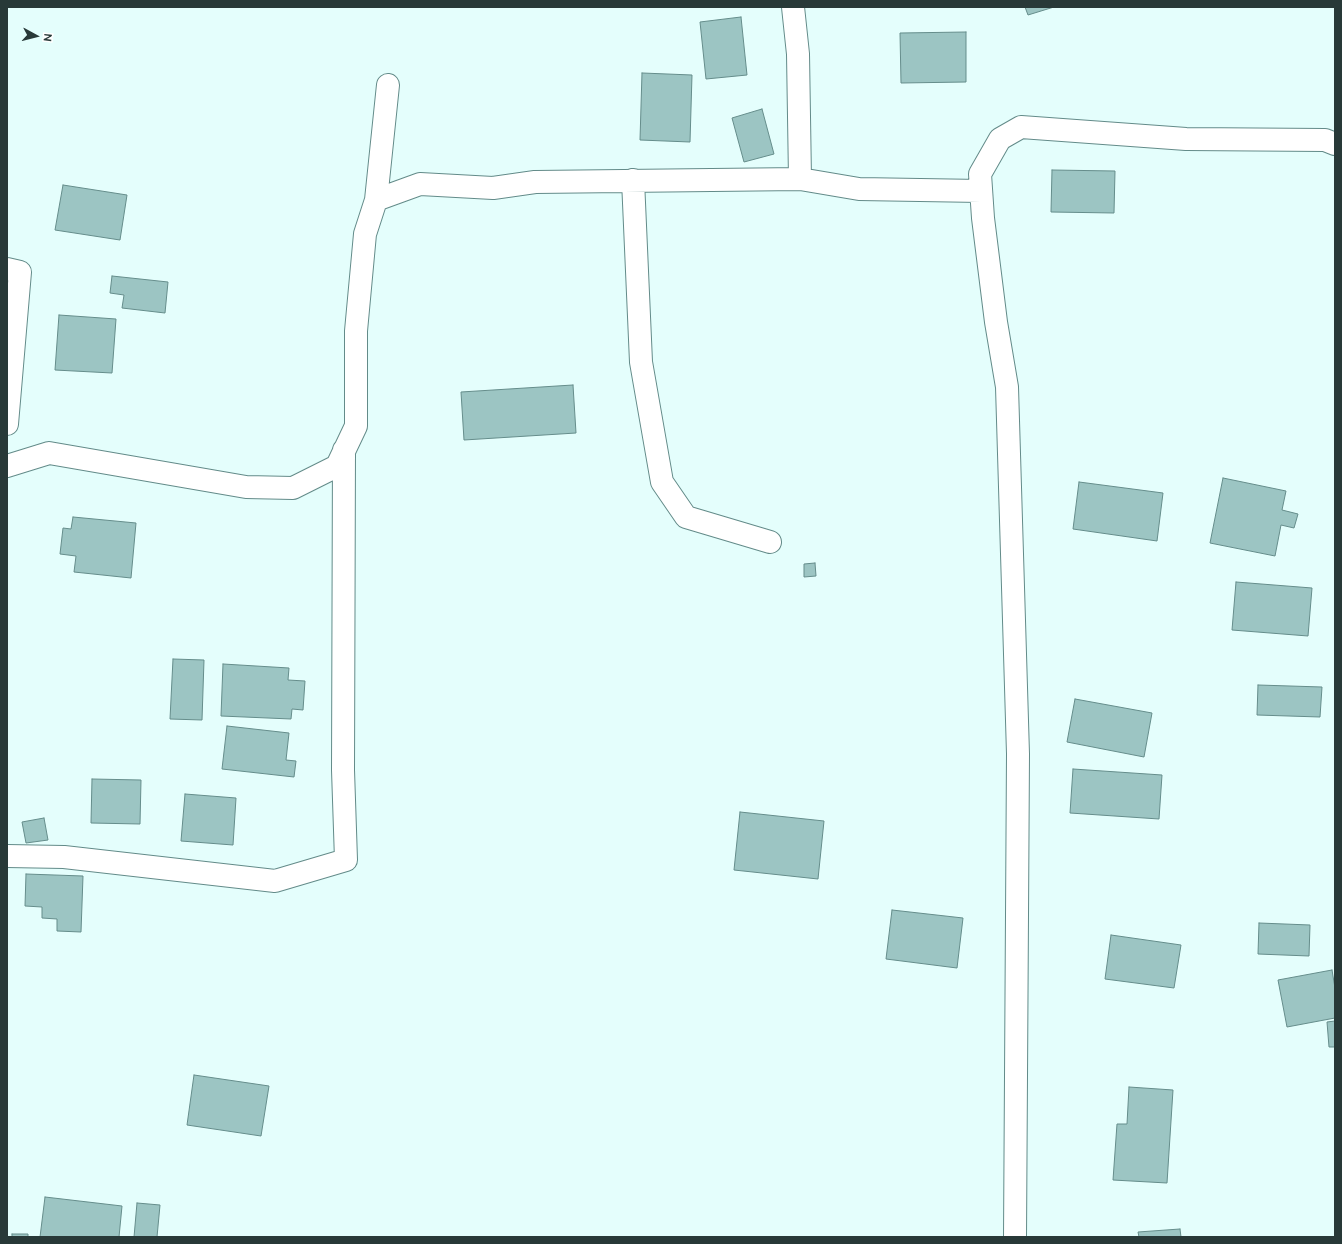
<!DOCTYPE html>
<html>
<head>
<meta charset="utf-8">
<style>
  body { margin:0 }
  #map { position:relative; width:1342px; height:1244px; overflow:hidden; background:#e4fefc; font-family:Ubuntu,sans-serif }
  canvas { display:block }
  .frame { position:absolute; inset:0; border:8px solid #283938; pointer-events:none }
  .north { position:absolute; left:16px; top:16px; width:40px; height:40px; -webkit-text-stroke:3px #fff; paint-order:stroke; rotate:97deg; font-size:11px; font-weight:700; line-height:16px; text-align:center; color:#283938 }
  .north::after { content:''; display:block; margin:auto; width:14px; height:18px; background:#283938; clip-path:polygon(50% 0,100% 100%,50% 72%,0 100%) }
</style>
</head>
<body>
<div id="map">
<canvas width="1342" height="1244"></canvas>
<div class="frame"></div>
<div class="north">N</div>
</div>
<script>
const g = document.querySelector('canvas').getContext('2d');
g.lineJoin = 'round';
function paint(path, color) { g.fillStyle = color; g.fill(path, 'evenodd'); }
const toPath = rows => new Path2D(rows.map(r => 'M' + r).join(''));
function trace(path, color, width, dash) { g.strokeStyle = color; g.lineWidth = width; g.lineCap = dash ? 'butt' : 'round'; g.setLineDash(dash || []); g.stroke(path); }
const building = toPath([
  [1025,7,1054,7,1028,15,1025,7],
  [741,17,747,75,706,79,700,22,741,17],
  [966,32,966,82,901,83,900,33,966,32],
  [642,73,692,75,690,142,640,140,642,73],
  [762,109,774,154,744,162,732,118,762,109],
  [1052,170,1115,171,1114,213,1051,212,1052,170],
  [63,185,127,195,120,240,55,230,63,185],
  [112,276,168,282,165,313,122,308,124,295,110,293,112,276],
  [59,315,116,319,112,373,55,370,59,315],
  [573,385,576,433,464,440,461,392,573,385],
  [1223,478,1286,491,1282,510,1298,514,1294,528,1281,525,1275,556,1210,543,1223,478],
  [1079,482,1163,493,1157,541,1073,529,1079,482],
  [73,517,136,523,131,578,74,572,76,556,60,554,63,528,71,529,73,517],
  [815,563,816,576,804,577,804,564,815,563],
  [1236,582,1312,588,1308,636,1232,630,1236,582],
  [173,659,204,660,202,720,170,719,173,659],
  [223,664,289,668,288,680,305,681,303,710,292,709,291,719,221,716,223,664],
  [1258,685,1322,687,1320,717,1257,715,1258,685],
  [1075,699,1152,713,1144,757,1067,742,1075,699],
  [227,726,289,733,286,760,296,761,294,777,222,769,227,726],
  [1073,769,1162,775,1159,819,1070,813,1073,769],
  [92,779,141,780,140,824,91,823,92,779],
  [185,794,236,798,233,845,181,841,185,794],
  [740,812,824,821,818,879,734,870,740,812],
  [44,818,48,840,26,843,22,822,44,818],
  [26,874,83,876,81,932,57,931,57,919,42,918,42,907,25,906,26,874],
  [892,910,963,918,957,968,886,959,892,910],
  [1259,923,1310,925,1309,956,1258,954,1259,923],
  [1111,935,1181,945,1174,988,1105,979,1111,935],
  [1332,970,1335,988,1335,1018,1287,1027,1278,980,1332,970],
  [1335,1021,1335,1047,1329,1047,1327,1022,1335,1021],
  [194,1075,269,1086,261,1136,187,1125,194,1075],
  [1129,1087,1173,1090,1167,1183,1113,1180,1117,1124,1127,1124,1129,1087],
  [45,1197,122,1206,119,1237,40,1237,45,1197],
  [137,1203,160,1205,157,1237,134,1237,137,1203],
  [1180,1229,1181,1237,1139,1237,1138,1232,1180,1229],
  [12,1234,28,1234,28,1237,12,1237,12,1234]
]);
paint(building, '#9cc5c3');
trace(building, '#658d8b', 1);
const minor = toPath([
  [793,7,798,54,800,179,859,189,981,191],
  [633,180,641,362,662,482,686,517,770,542],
  [376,200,388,85],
  [7,269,20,272,7,424],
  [7,466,49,453,246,487,293,488,337,466,356,426,356,331,365,234,376,200,420,184,493,188,535,182,800,179],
  [7,856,64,857,275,881,346,860,343,770,344,450],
  [1015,1237,1018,754,1007,387,996,322,983,218,980,174,1000,139,1021,127,1186,139,1325,140,1335,144]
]);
trace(minor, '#638b89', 24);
trace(minor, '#fff', 22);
</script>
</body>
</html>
